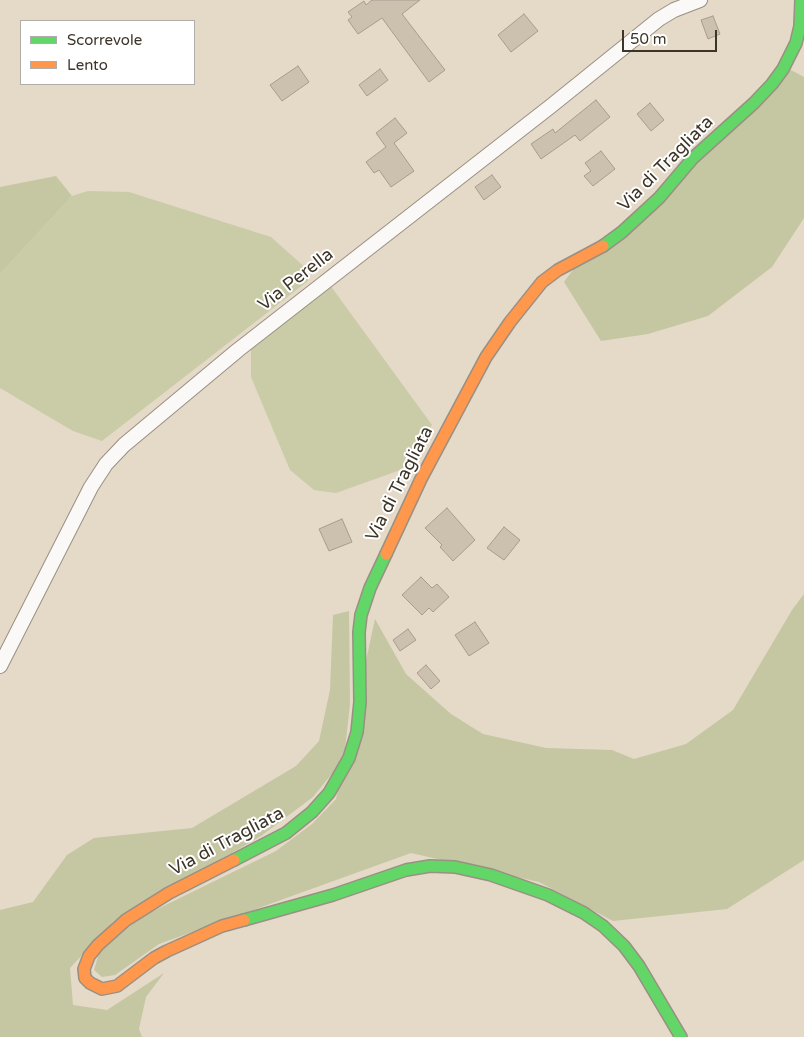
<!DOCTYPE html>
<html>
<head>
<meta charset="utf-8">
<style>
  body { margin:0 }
  #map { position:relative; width:804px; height:1037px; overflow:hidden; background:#e5d9c8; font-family:"Varela Round",sans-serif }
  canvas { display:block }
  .legend { position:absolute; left:20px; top:20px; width:175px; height:65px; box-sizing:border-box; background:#fff; border:1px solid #b1aea9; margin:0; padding:6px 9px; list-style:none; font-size:15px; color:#3d3528 }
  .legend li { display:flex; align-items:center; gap:10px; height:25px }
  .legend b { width:25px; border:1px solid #b1aea9 }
  .scale { position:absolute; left:622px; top:30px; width:95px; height:22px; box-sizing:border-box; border:2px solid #3d3528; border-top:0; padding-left:6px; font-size:15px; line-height:18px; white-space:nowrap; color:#3d3528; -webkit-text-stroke:4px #fff; paint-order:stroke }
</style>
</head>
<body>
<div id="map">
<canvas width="804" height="1037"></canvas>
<ul class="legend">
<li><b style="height:6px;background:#63d668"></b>Scorrevole</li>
<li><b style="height:6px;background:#ff974d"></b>Lento</li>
</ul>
<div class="scale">50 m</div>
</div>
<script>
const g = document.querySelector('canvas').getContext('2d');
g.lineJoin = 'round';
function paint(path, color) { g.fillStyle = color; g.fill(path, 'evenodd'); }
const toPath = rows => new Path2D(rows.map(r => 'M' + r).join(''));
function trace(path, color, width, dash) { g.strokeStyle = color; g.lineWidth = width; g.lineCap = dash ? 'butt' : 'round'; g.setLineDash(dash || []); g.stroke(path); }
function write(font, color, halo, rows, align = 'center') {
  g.font = font + ' "Varela Round",sans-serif'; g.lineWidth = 4; g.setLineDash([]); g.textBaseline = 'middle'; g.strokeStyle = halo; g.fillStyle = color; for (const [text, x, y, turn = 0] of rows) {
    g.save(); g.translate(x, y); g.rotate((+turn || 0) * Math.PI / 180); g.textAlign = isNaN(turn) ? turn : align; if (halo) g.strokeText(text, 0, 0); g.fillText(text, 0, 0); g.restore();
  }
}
paint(toPath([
  [88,191,129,192,271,237,308,270,308,281,102,441,73,431,0,388,0,274,72,196],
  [330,285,432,425,406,468,336,493,314,490,290,470,251,377,251,349]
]), '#cacca7');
paint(toPath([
  [791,70,804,77,804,218,772,267,708,316,648,334,601,341,564,282,575,267],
  [56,176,72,196,0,274,0,187],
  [804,594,804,860,727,909,613,921,539,882,411,853,159,944,115,975,102,977,94,970,99,953,139,918,276,851,312,824,336,799,375,619,406,674,451,714,483,734,546,748,612,750,634,759,686,744,733,710,792,610],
  [349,611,350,704,344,759,313,797,261,836,114,921,70,968,73,1005,107,1010,164,973,146,997,139,1029,142,1037,0,1037,0,910,33,902,67,855,94,838,192,828,296,766,319,741,330,690,333,615]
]), '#c5c7a2');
const building = toPath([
  [372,0,420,0,402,14,445,70,429,82,382,18,358,34,348,20,352,17,348,12,364,1,366,5,372,0],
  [524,14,538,31,511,52,498,35,524,14],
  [713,16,720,34,708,39,701,20,713,16],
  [298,66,309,82,282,101,270,85,298,66],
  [380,69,388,80,367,96,359,85,380,69],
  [596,100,610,117,580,141,575,135,541,159,531,144,553,129,555,133,596,100],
  [650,103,664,120,651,131,637,114,650,103],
  [395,118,407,133,394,143,414,171,391,187,379,170,374,173,366,162,386,147,376,133,395,118],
  [601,151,615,169,593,186,584,176,591,171,585,163,601,151],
  [492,175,501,187,484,200,475,187,492,175],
  [447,508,475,540,453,561,440,547,442,545,425,528,447,508],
  [342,519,352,542,329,551,319,529,342,519],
  [504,527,520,540,504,560,487,548,504,527],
  [421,577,432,588,437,584,449,597,433,612,429,608,422,615,402,595,421,577],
  [475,622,489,643,469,656,455,635,475,622],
  [408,629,416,640,400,651,393,640,408,629],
  [426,665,440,681,431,689,417,673,426,665]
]);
paint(building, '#ccc0af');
trace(building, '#a69c8f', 1);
const street = toPath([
  [0,666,91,487,106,464,124,445,238,350,551,106,659,19,674,10,700,0]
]);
const fast = toPath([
  [603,246,622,232,659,198,693,158,754,103,772,84,783,69,796,43,800,26,801,0],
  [234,860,286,833,312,812,329,793,349,758,357,732,360,702,359,632,361,615,370,588,386,554],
  [244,920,333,895,406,870,430,866,455,867,491,875,548,895,584,913,603,926,624,946,639,966,681,1037]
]);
const slow = toPath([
  [386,554,421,479,486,357,510,322,542,282,558,270,603,246],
  [234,860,169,893,126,920,98,945,89,956,84,969,85,978,90,983,102,989,117,986,154,958,167,951,222,926,244,920]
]);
trace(street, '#999083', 16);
trace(fast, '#999083', 14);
trace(slow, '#999083', 14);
trace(street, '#fbf9f7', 14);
trace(fast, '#63d668', 11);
trace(slow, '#ff974d', 11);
write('18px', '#3d3528', '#fff', [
  ["Via di Tragliata",666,164,-45],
  ["Via Perella",296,280,-38],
  ["Via di Tragliata",400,484,-63],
  ["Via di Tragliata",227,842,-28]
]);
</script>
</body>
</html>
